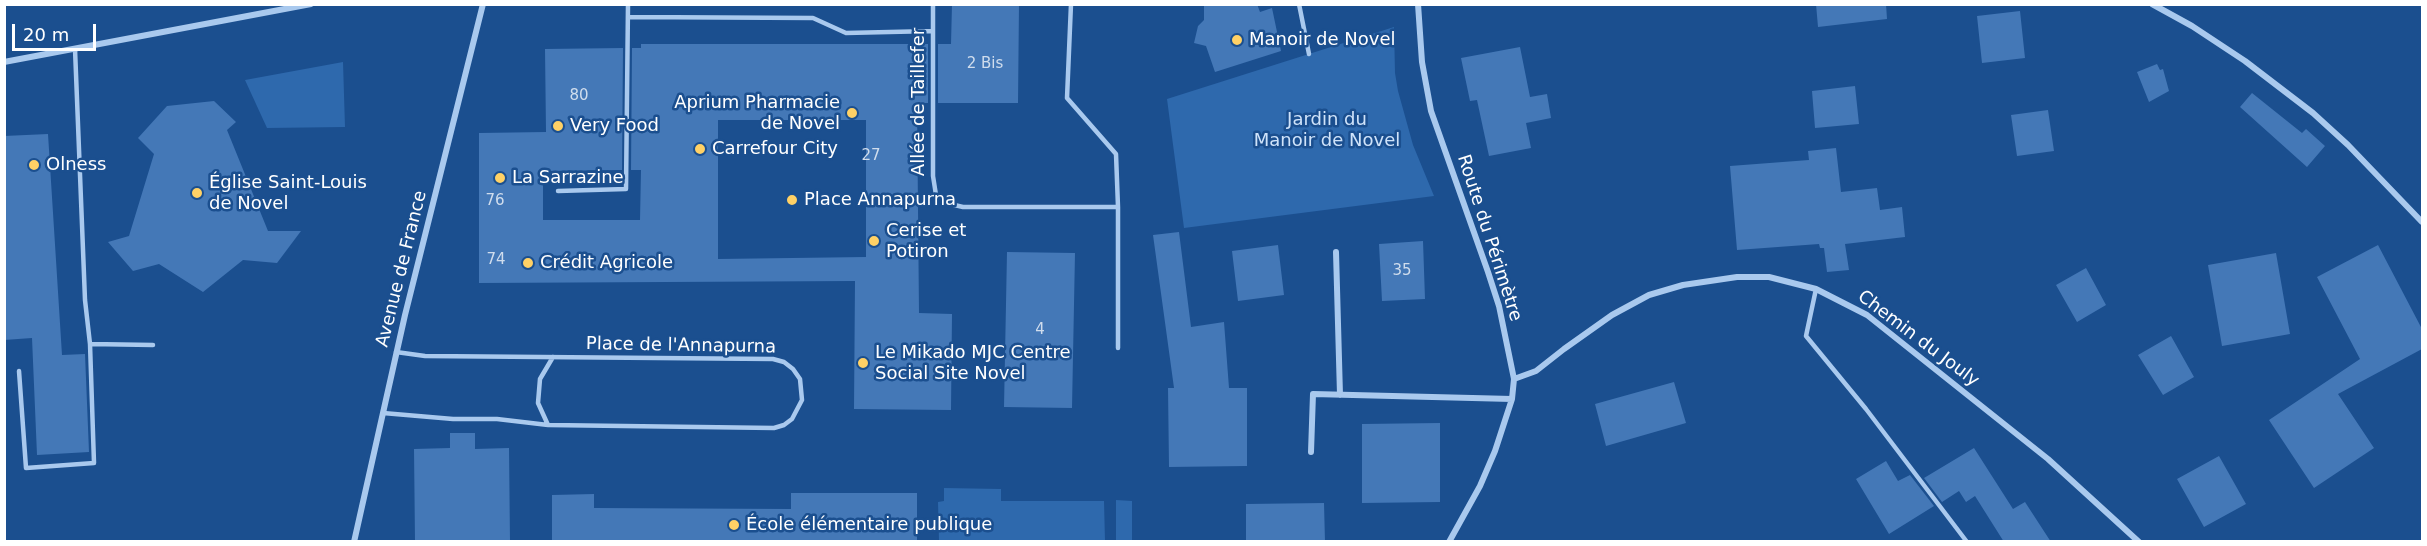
<!DOCTYPE html>
<html>
<head>
<meta charset="utf-8">
<style>
  body { margin:0 }
  #map { position:relative; width:2427px; height:546px; overflow:hidden; background:#1b4f8f; font-family:"DejaVu Sans",sans-serif }
  canvas { display:block }
  .frame { position:absolute; inset:0; border:6px solid #fff; pointer-events:none }
  .scale { position:absolute; left:12px; top:24px; width:84px; height:27px; box-sizing:border-box; border:3px solid #fff; border-top:0; padding-left:8px; font-size:18px; line-height:21px; white-space:nowrap; color:#fff; -webkit-text-stroke:4px #1b4f8f; paint-order:stroke }
</style>
</head>
<body>
<div id="map">
<canvas width="2427" height="546"></canvas>
<div class="frame"></div>
<div class="scale">20 m</div>
</div>
<script>
const g = document.querySelector('canvas').getContext('2d');
g.lineJoin = 'round';
function paint(path, color) { g.fillStyle = color; g.fill(path, 'evenodd'); }
const toPath = rows => new Path2D(rows.map(r => 'M' + r).join(''));
function trace(path, color, width, dash) { g.strokeStyle = color; g.lineWidth = width; g.lineCap = dash ? 'butt' : 'round'; g.setLineDash(dash || []); g.stroke(path); }
function write(font, color, halo, rows, align = 'center') {
  g.font = font + ' "DejaVu Sans",sans-serif'; g.lineWidth = 5; g.setLineDash([]); g.textBaseline = 'middle'; g.strokeStyle = halo; g.fillStyle = color; for (const [text, x, y, turn = 0] of rows) {
    g.save(); g.translate(x, y); g.rotate((+turn || 0) * Math.PI / 180); g.textAlign = isNaN(turn) ? turn : align; if (halo) g.strokeText(text, 0, 0); g.fillText(text, 0, 0); g.restore();
  }
}
paint(toPath([
  [1394,27,1395,73,1398,91,1413,145,1434,196,1184,228,1167,99],
  [343,62,345,127,267,128,245,80],
  [944,488,1001,489,1001,501,1104,501,1105,541,939,541,938,502,944,501],
  [1116,500,1132,501,1132,541,1116,541]
]), '#2e69ad');
paint(toPath([
  [952,4,1019,4,1018,103,938,103,938,44,951,44],
  [1204,4,1257,4,1260,12,1272,8,1281,51,1215,72,1206,46,1194,43,1198,26,1204,20],
  [1816,4,1886,4,1887,19,1818,27],
  [2020,11,2025,58,1982,63,1977,16],
  [641,44,928,44,928,103,917,103,919,313,952,314,951,410,854,409,855,281,479,283,479,133,546,132,545,49,623,48,622,170,543,171,543,220,640,220,641,170,631,170,632,48,641,48],
  [718,120,866,120,866,257,718,259],
  [1520,47,1530,97,1547,94,1551,118,1526,123,1531,148,1489,156,1477,100,1470,101,1461,58],
  [2157,64,2160,70,2163,69,2169,91,2149,102,2137,72],
  [1855,86,1859,124,1815,128,1812,91],
  [2252,93,2302,133,2306,129,2325,146,2307,167,2240,107],
  [214,101,236,122,227,130,268,231,301,231,277,263,243,260,203,292,159,264,133,271,108,242,129,236,154,154,138,138,167,106],
  [2048,110,2054,151,2017,156,2011,115],
  [48,134,62,355,85,354,89,452,37,455,32,338,4,340,4,136],
  [1836,148,1841,192,1877,188,1880,210,1902,207,1905,237,1845,244,1849,270,1827,272,1824,248,1820,248,1819,244,1737,250,1730,166,1809,160,1808,151],
  [1179,232,1191,327,1224,322,1229,388,1247,388,1247,466,1169,467,1168,388,1174,388,1153,235],
  [1423,241,1425,299,1382,301,1379,244],
  [1278,245,1284,295,1238,301,1232,251],
  [2378,245,2422,329,2422,349,2338,394,2374,448,2314,488,2269,420,2360,359,2317,277],
  [1007,252,1075,253,1072,408,1004,407],
  [2276,253,2290,334,2222,346,2208,265],
  [2086,268,2106,305,2077,322,2056,285],
  [2171,336,2194,377,2163,395,2138,355],
  [1674,382,1686,423,1606,446,1595,404],
  [1440,423,1440,502,1362,503,1362,424],
  [450,433,475,433,475,449,509,448,510,542,415,542,414,449,450,448],
  [1974,448,2013,509,2025,502,2051,542,2004,542,1975,496,1966,502,1959,491,1942,502,1924,478],
  [2219,456,2246,504,2204,527,2177,479],
  [1886,461,1898,481,1910,475,1934,506,1889,534,1856,479],
  [791,493,917,493,917,542,552,542,552,495,594,494,594,508,791,509],
  [1324,503,1325,542,1246,542,1246,504]
]), '#4478b7');
trace(toPath([
  [933,4,933,176,936,195,950,204,963,207,1118,207,1118,348],
  [1071,4,1067,98,1116,154,1118,207],
  [1299,4,1309,54],
  [628,17,813,18,846,33,933,31],
  [75,49,85,300,90,344,153,345],
  [558,191,626,189,628,4],
  [1816,289,1806,336,1866,409,1967,542],
  [19,371,26,468,94,463,90,344],
  [383,413,453,419,497,419,548,425,774,428,784,425,792,419,802,400,800,379,793,369,784,362,773,359,425,356,396,352],
  [548,425,538,403,540,379,553,357]
]), '#a9c9ee', 4.5);
trace(toPath([
  [1418,4,1422,62,1431,111,1488,272,1499,306,1514,379,1512,399,1495,451,1480,486,1449,542],
  [2152,4,2192,26,2245,61,2313,113,2348,145,2422,222],
  [4,62,311,4],
  [1336,252,1340,395],
  [1514,379,1536,371,1564,349,1612,315,1649,295,1683,285,1737,277,1769,277,1816,289,1867,315,2048,459,2139,542],
  [1311,452,1313,394,1512,399],
  [354,542,405,315,483,4]
]), '#a9c9ee', 6);
for (const [x, y, r, color] of [
  [1237,40,6,"#ffd166"],
  [852,113,6,"#ffd166"],
  [558,126,6,"#ffd166"],
  [700,149,6,"#ffd166"],
  [34,165,6,"#ffd166"],
  [500,178,6,"#ffd166"],
  [197,193,6,"#ffd166"],
  [792,200,6,"#ffd166"],
  [874,241,6,"#ffd166"],
  [528,263,6,"#ffd166"],
  [863,363,6,"#ffd166"],
  [734,525,6,"#ffd166"]
]) { const dot = new Path2D(); dot.arc(x, y, r, 0, 2 * Math.PI); g.fillStyle = color; g.fill(dot); trace(dot, '#1b4f8f', 2); }
write('15px', '#d0dded', null, [
  ["2 Bis",985,64],
  ["80",579,96],
  ["27",871,156],
  ["76",495,201],
  ["74",496,260],
  ["35",1402,271],
  ["4",1040,330]
]);
write('18px', '#fff', '#1b4f8f', [
  ["Manoir de Novel",1249,40],
  ["Aprium Pharmacie",840,103,"right"],
  ["de Novel",840,124,"right"],
  ["Very Food",570,126],
  ["Carrefour City",712,149],
  ["Olness",46,165],
  ["La Sarrazine",512,178],
  ["Église Saint-Louis",209,183],
  ["de Novel",209,204],
  ["Place Annapurna",804,200],
  ["Cerise et",886,231],
  ["Potiron",886,252],
  ["Crédit Agricole",540,263],
  ["Le Mikado MJC Centre",875,353],
  ["Social Site Novel",875,374],
  ["École élémentaire publique",746,525]
], 'left');
write('18px', '#fff', '#1b4f8f', [
  ["Allée de Taillefer",919,102,-90],
  ["Route du Périmètre",1489,238,72],
  ["Avenue de France",402,269,-76],
  ["Chemin du Jouly",1918,339,37],
  ["Place de l'Annapurna",681,346,1]
]);
write('18px', '#cfe3fa', '#1b4f8f', [
  ["Jardin du",1327,120],
  ["Manoir de Novel",1327,141]
]);
</script>
</body>
</html>
